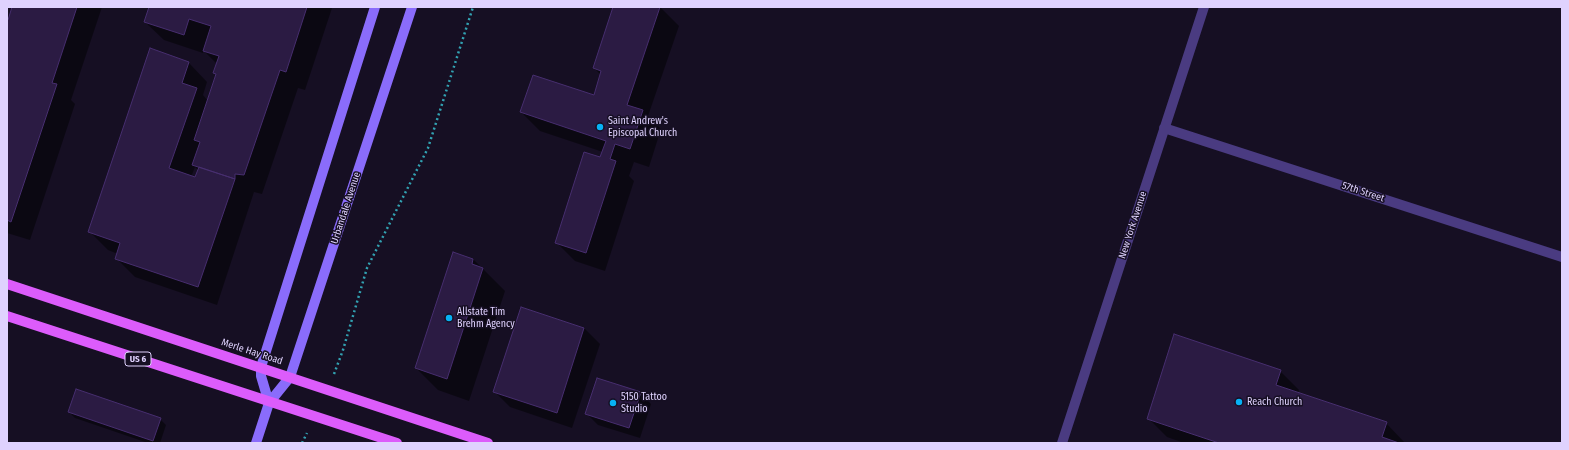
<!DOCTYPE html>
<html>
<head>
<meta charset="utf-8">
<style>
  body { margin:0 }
  #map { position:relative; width:1569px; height:450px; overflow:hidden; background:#160f23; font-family:"Fira Sans Condensed",sans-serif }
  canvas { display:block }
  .frame { position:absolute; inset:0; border:8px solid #dfd2fe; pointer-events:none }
</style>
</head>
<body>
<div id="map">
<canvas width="1569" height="450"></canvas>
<div class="frame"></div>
</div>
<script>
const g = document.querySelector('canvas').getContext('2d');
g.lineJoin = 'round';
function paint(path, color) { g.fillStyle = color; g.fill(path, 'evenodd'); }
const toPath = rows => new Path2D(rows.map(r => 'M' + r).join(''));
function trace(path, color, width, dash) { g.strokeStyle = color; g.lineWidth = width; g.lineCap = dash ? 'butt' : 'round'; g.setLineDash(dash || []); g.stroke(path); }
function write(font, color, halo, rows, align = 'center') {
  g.font = font + ' "Fira Sans Condensed",sans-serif'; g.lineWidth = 3; g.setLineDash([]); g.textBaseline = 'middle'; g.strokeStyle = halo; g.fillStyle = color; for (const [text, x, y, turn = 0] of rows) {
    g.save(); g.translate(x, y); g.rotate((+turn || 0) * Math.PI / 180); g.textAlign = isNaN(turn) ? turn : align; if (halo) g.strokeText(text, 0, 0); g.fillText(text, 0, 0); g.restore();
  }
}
paint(toPath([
  [13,7,102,7,71,100,75,104,30,240,7,233,7,20,9,21],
  [150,7,332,8,305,90,298,88,262,194,254,192,217,305,135,277,116,258,118,254,108,250,89,231,189,63,207,82,203,95,208,101,217,76,214,73,217,64,204,51,203,53,164,40,145,22],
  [195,167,199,171,196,178,191,177],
  [614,7,660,7,679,26,648,116,661,129,649,167,634,162,629,176,634,181,605,271,575,261,556,242,603,152,540,131,521,112,594,96,601,75,594,68],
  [473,259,505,291,469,401,438,390,416,368],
  [584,328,600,344,572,428,510,407,494,391],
  [1280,371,1299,390,1298,393,1386,423,1405,443,1184,443,1167,437,1148,418],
  [640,393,651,404,640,438,598,425,586,413],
  [69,412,160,419,166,425,160,443,148,443,75,418]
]), '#0007');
const building = toPath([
  [12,7,77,7,52,83,57,84,11,222,7,220,7,19,8,20,12,7],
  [149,7,307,7,286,72,280,70,244,175,235,174,235,179,192,165,200,142,194,140,216,74,213,73,219,56,203,51,211,26,189,19,184,35,144,22,149,7],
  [613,7,660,7,627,105,643,110,630,149,615,144,610,159,616,161,586,253,555,243,584,152,600,157,606,141,520,112,533,75,594,95,601,71,593,68,613,7],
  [150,48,189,62,182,83,197,88,169,168,195,177,199,167,235,179,198,287,115,259,120,243,88,232,150,48],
  [453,252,473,259,472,264,483,268,447,379,415,368,453,252],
  [521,307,584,328,557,413,493,392,521,307],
  [1174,334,1281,370,1276,385,1387,422,1382,437,1399,443,1219,443,1147,419,1174,334],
  [597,378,641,392,629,428,585,414,597,378],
  [76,389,161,418,153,441,68,412,76,389]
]);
paint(building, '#2b1b43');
trace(building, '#472e6f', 1);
trace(toPath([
  [334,374,343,350,367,268,428,148,473,7],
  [302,443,307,433]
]), '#32a2b2', 2.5, [2, 3]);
trace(toPath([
  [1164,128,1562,257],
  [1062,443,1204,7]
]), '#4a3b81', 10);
trace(toPath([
  [269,403,261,376,261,367,375,7],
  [256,443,269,403,290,377,412,7]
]), '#8a6cfb', 10);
trace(toPath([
  [7,284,488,443],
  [7,316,397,443]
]), '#dc5cfb', 10);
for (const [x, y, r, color] of [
  [600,127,4,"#07b1f5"],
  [449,318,4,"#07b1f5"],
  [1239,402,4,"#07b1f5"],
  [613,403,4,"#07b1f5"]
]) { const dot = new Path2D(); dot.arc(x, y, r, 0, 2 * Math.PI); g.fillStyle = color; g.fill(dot); trace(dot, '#160f23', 1.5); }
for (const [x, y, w] of [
  [138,359,26]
]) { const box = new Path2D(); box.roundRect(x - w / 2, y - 7, w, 14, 3); g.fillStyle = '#160f23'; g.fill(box); trace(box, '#dfd2fe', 1); }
write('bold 9px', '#dfd2fe', null, [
  ["US 6",138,359]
]);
write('10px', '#dfd2fe', '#160f23', [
  ["Saint Andrew's",608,121],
  ["Episcopal Church",608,133],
  ["Allstate Tim",457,312],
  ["Brehm Agency",457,324],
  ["5150 Tattoo",621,397],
  ["Studio",621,409],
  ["Reach Church",1247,402]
], 'left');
write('10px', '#dfd2fe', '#160f23', [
  ["57th Street",1363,192,18],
  ["Urbandale Avenue",346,208,-72],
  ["New York Avenue",1133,225,-72],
  ["Merle Hay Road",252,352,18]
]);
</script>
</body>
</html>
